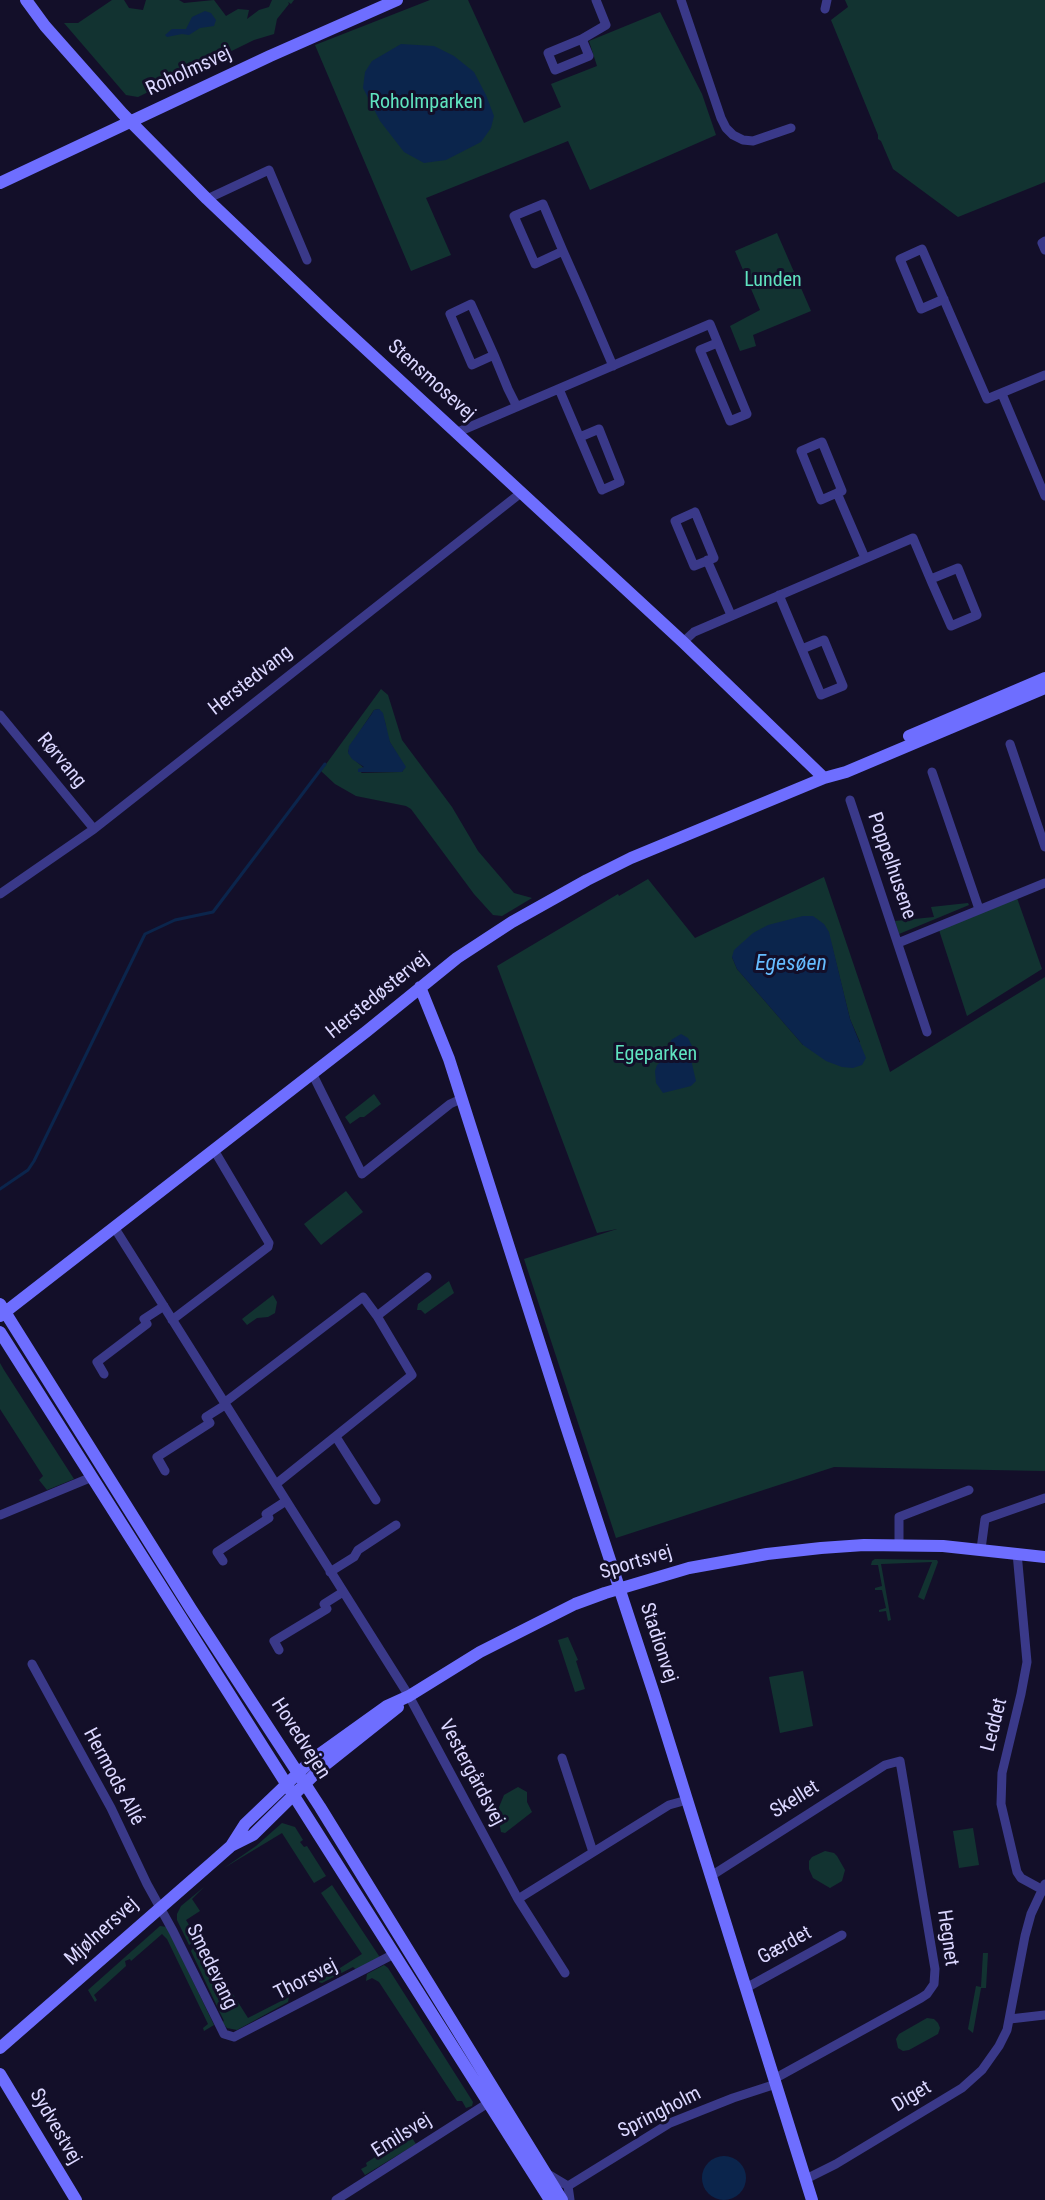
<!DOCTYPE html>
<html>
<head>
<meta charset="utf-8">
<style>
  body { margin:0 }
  canvas { display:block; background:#130f29 }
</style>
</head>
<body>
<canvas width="1045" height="2200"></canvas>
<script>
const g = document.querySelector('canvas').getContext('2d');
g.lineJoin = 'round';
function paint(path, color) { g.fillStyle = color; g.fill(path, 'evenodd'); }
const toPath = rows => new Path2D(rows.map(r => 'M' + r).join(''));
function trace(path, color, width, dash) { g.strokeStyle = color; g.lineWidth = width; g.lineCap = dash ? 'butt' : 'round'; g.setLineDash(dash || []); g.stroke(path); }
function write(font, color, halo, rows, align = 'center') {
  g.font = font + ' "Roboto Condensed",sans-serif'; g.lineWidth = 6; g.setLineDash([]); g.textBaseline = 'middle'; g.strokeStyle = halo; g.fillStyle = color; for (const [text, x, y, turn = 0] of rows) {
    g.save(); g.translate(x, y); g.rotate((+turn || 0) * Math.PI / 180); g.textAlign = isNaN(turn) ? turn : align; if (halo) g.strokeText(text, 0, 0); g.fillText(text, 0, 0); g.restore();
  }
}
paint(toPath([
  [112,0,124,0,129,8,143,10,146,0,179,0,184,3,214,0,226,16,238,9,249,10,247,19,259,10,269,7,272,0,294,0,291,4,288,2,289,4,277,19,274,34,254,40,138,97,126,95,64,23,78,23],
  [430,0,468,0,524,123,561,107,551,84,597,66,589,41,660,12,702,94,716,135,590,190,568,141,426,198,451,255,411,271,315,45],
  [845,0,1045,0,1045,182,958,217,893,169,881,141,878,139,878,135,831,20,848,7],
  [777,233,811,311,753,335,756,346,740,351,730,326,760,310,735,251],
  [381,689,388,695,402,740,452,807,478,851,514,893,532,898,502,916,493,915,474,894,411,809,406,806,356,796,335,784,321,771],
  [379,709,385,722,388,739,405,767,402,772,361,773,364,768,352,758,348,752,350,746,374,710],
  [824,877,890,1072,1045,977,1045,1471,834,1467,616,1538,524,1259,617,1229,597,1233,497,966,618,894,619,896,648,879,695,938],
  [832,946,850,1019,860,1042,803,1045,737,969,732,957],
  [1017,898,1042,969,967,1016,939,930],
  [968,903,969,905,899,934,895,921,934,917,931,907],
  [374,1094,381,1104,364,1117,360,1117,350,1124,345,1117],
  [346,1191,363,1212,321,1245,304,1224],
  [449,1281,454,1293,425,1314,421,1310,417,1310,418,1304],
  [273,1295,277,1302,275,1313,268,1317,257,1318,247,1325,242,1319],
  [0,1363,4,1370,74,1479,47,1490,39,1480,43,1476,0,1409],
  [875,1559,937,1560,938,1562,924,1600,918,1597,932,1562,881,1564,891,1620,888,1621,886,1611,879,1612,879,1610,886,1608,882,1590,875,1590,875,1588,882,1586,878,1565,871,1565,872,1561],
  [568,1637,578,1660,576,1661,585,1689,575,1692,558,1640],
  [803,1671,813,1726,780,1733,769,1677],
  [518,1787,527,1792,527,1802,532,1812,505,1833,501,1832,497,1812,504,1795],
  [282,1823,295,1827,303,1840,300,1842,304,1847,307,1846,326,1876,314,1883,282,1833,224,1868,256,1846],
  [973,1828,979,1865,959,1868,953,1831],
  [825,1851,834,1853,837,1856,845,1870,842,1881,830,1888,813,1878,809,1869,809,1861,812,1857],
  [332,1885,381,1959,358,1971,353,1967,322,1983,318,1982,362,1954,321,1893],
  [204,1887,192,1899,200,1911,186,1920,198,1939,189,1945,177,1920,177,1914,181,1906],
  [160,1926,167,1927,214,2025,204,2031,203,2028,208,2024,167,1939,162,1934,131,1961,130,1959,125,1961,126,1966,94,1995,97,2000,95,2002,88,1990],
  [195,1945,198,1950,203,1947,248,2018,289,1997,288,2002,237,2030,227,2028,222,2022,224,2021,191,1951],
  [983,1953,988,1953,986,1988,981,1988,973,2033,968,2029,976,1986,981,1987],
  [384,1965,388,1968,473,2102,472,2106,466,2108,462,2101,457,2101,379,1982,372,1978,366,1981,367,1974],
  [927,2018,934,2019,938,2023,940,2028,938,2034,909,2050,903,2051,898,2048,896,2039,899,2034],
  [412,2138,416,2144,365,2175,361,2169,367,2166,366,2163,403,2139,405,2142]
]), '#123331');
paint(toPath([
  [205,11,211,13,216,20,214,26,200,28,189,35,182,34,167,37,165,35,172,29,186,29,192,17],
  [401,44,434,46,454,56,474,72,486,95,494,116,491,128,481,142,446,160,424,163,404,152,380,121,363,88,365,72,372,61],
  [379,709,383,713,390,742,406,767,402,772,358,772,358,769,364,767,352,759,348,753,349,746,371,715,374,710],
  [803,916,813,916,824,924,829,932,850,1019,866,1058,862,1065,853,1068,842,1067,826,1061,803,1045,737,969,732,957,734,950,753,933,768,925],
  [681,1034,688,1038,692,1046,692,1064,696,1081,691,1086,663,1093,656,1083,655,1071,657,1065,668,1055,671,1040],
  '702 2178a22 22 0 1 1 44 0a22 22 0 1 1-44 0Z'
]), '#0b254c');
trace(toPath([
  [0,1189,28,1170,34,1161,145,934,175,920,213,912,325,764]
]), '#0b254c', 3);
trace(toPath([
  [681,0,721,118,726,128,733,135,743,140,753,141,791,128],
  [825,9,827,0],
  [582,39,589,56,555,70,548,53,582,39,606,25,596,0],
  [207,199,269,170,307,260],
  [1045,241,1042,243,1045,250],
  [563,251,535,264,514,216,543,204,563,251,583,296,613,366],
  [944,299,921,309,900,259,922,249,987,399,1045,375],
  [494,355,472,365,450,314,471,304,486,337,494,355,508,389,517,407],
  [559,389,602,490,620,482,599,429,580,437],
  [1002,394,1045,496],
  [458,432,710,324,747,414,730,421,700,350,717,343],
  [837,493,821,500,801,451,822,442,842,491,837,493,865,558],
  [695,512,714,558,694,566,675,521,695,512],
  [707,560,731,615],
  [779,595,821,695,843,686,824,640,802,649],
  [683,642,694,632,913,538,932,583,951,626,977,615,958,568,931,579],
  [0,715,94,829],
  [1010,744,1045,847],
  [932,772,979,909],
  [850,800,927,1032],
  [0,894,94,829,522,492],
  [898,943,1045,883],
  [312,1073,362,1174,450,1104,461,1099],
  [114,1227,409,1696,518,1899,565,1973],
  [377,1316,427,1277],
  [172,1320,268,1247,269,1243,214,1150],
  [104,1374,97,1362,147,1324,144,1319,164,1306],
  [224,1403,363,1297,377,1316,412,1375,276,1484],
  [336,1437,376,1500],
  [165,1471,157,1457,210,1423,206,1417,225,1405],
  [0,1515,92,1477],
  [899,1546,899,1517,969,1490],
  [981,1549,985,1519,1045,1498],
  [1017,1553,1027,1662,1021,1694,1002,1773,1001,1804,1017,1872,1021,1878,1045,1891],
  [223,1561,217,1552,269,1518,266,1514,286,1501],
  [330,1572,354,1557,358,1550,396,1525],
  [279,1650,274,1641,327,1609,324,1604,343,1592],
  [32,1664,111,1808,147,1884,173,1931,224,2034,234,2037,394,1954],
  [562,1758,593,1852],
  [711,1876,885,1765,900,1761,935,1969,934,1984,927,1994,921,1998,774,2079],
  [518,1899,669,1805,687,1800],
  [746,1988,842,1935],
  [1010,2019,1045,2015],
  [548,2174,568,2186,570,2200],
  [806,2179,836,2164,962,2088,982,2070,999,2046,1007,2030,1025,1936,1031,1914,1045,1884],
  [568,2186,670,2123,733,2098,776,2084],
  [336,2200,488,2103]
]), '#3a3989', 9);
trace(toPath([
  [26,0,45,26,122,113,207,199,329,315,683,642,824,778],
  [0,183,270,56,397,0],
  [909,736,1045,678],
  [420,987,449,1059,566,1426,654,1694,812,2200],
  [0,1304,191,1609,320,1807,562,2200],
  [0,1316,367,1031,457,958,512,922,587,880,631,858,824,778,846,772,1045,688],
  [0,1332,550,2200],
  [231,1846,245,1824,313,1759,387,1706,409,1696,480,1652,575,1604,605,1593,689,1568,767,1554,821,1548,864,1545,943,1546,1045,1557],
  [0,2048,214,1861,231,1846,253,1835,320,1769,398,1707],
  [0,2074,76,2200]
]), '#6e6eff', 12);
write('20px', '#dbd7ff', '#130f29', [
  ["Roholmsvej",189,72,-25],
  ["Stensmosevej",431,381,42],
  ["Herstedvang",251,681,-38],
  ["Rørvang",61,761,50],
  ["Poppelhusene",891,866,71],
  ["Herstedøstervej",378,996,-39],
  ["Sportsvej",636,1563,-17],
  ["Stadionvej",658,1643,72],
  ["Leddet",995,1725,-76],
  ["Hovedvejen",300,1739,57],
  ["Vestergårdsvej",471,1773,62],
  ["Hermods Allé",113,1777,62],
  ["Skellet",795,1800,-32],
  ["Mjølnersvej",102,1932,-42],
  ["Hegnet",947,1938,82],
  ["Gærdet",785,1946,-29],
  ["Smedevang",211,1967,64],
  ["Thorsvej",306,1980,-27],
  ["Diget",912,2097,-31],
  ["Springholm",660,2113,-27],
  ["Sydvestvej",55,2127,60],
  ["Emilsvej",402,2136,-32]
]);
write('20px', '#5fe3bf', '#130f29', [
  ["Roholmparken",426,103],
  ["Lunden",773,281],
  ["Egeparken",656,1055]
]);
write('italic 22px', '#65bcff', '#130f29', [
  ["Egesøen",791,964]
]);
</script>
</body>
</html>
